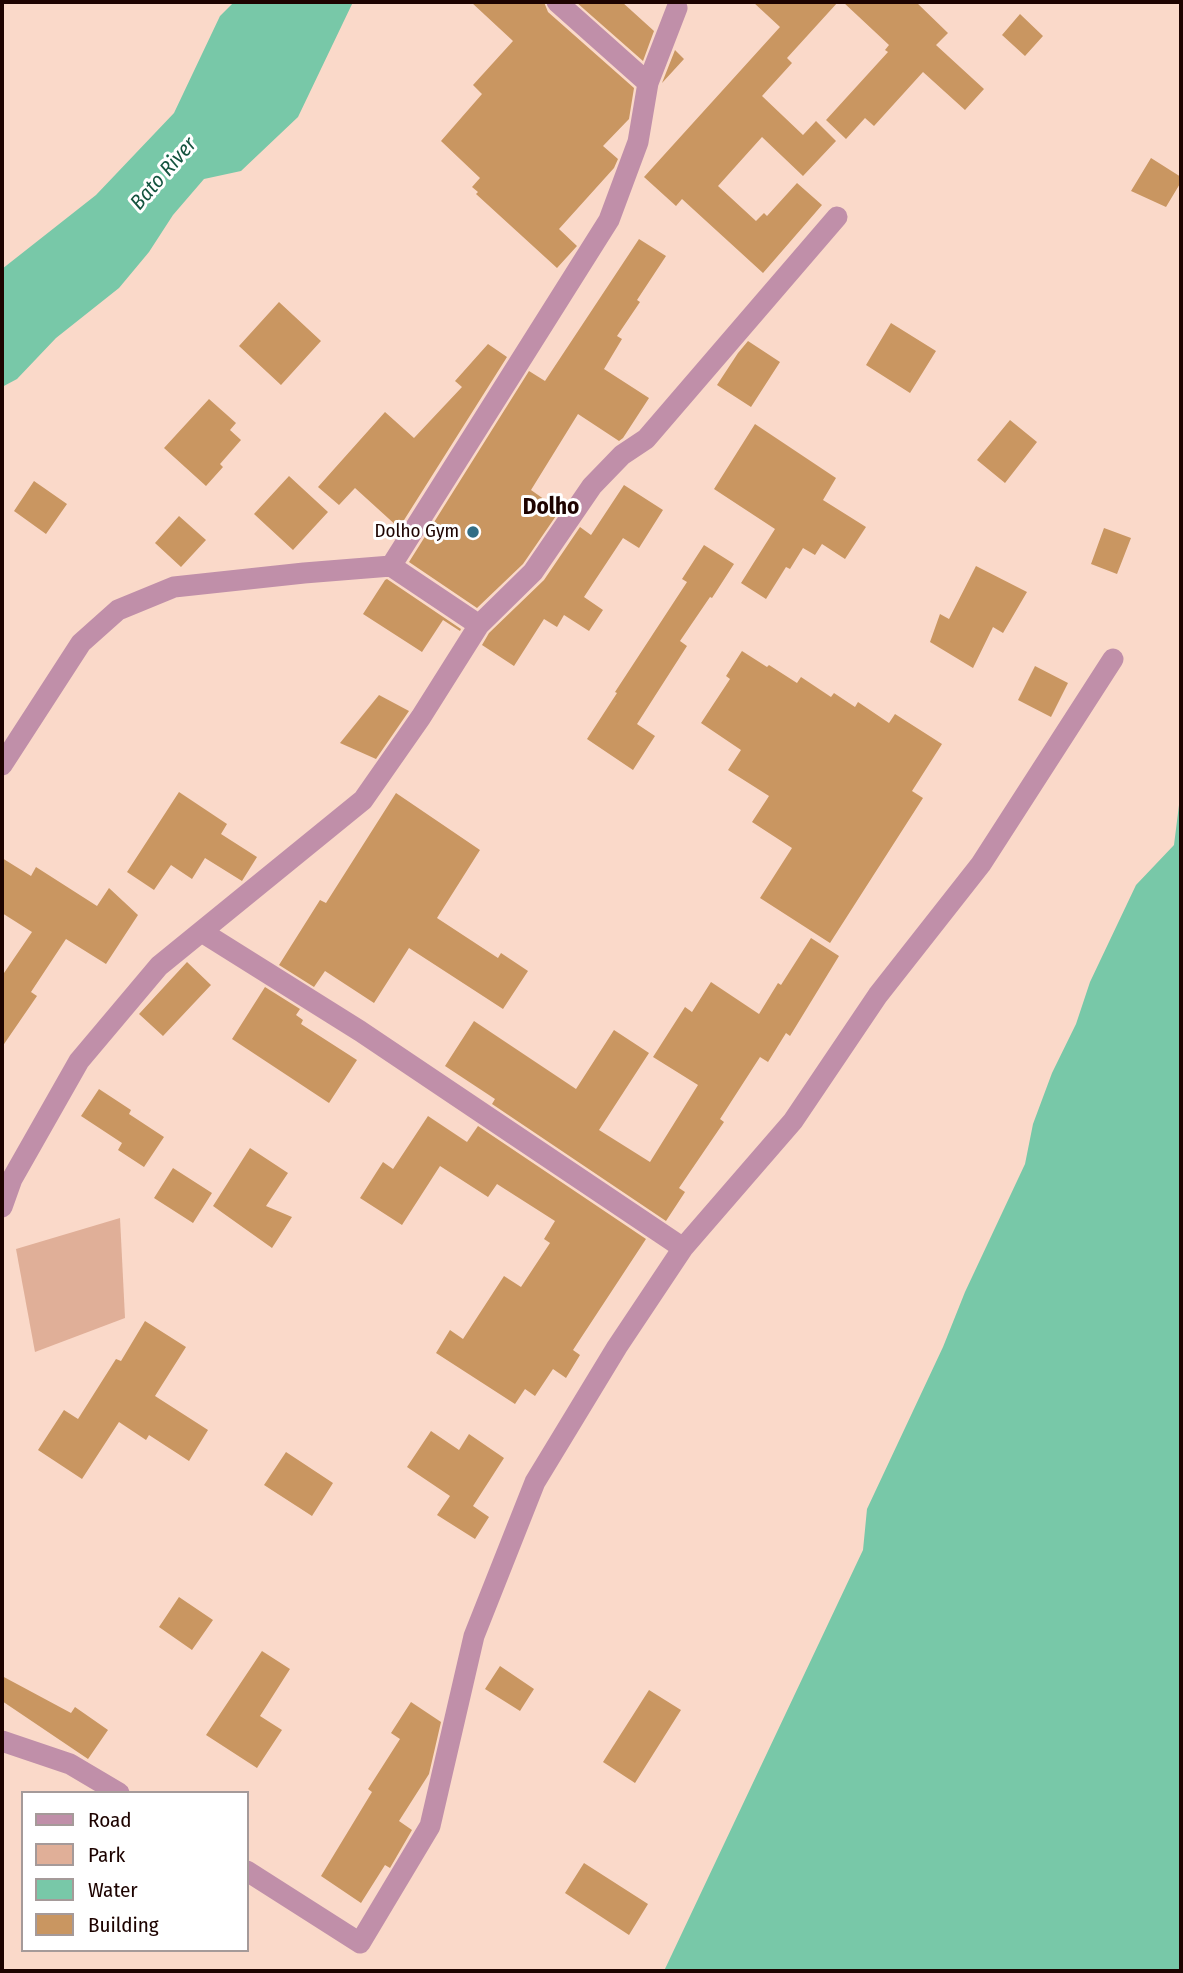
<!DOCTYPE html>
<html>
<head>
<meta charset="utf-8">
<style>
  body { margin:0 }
  #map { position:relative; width:1183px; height:1973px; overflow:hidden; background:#fad9c9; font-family:"Fira Sans Condensed",sans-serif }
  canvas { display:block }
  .frame { position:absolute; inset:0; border:4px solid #1d0300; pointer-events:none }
  .legend { position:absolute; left:21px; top:1791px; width:228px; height:161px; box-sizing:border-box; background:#fff; border:2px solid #a59a99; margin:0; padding:9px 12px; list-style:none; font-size:21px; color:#1d0300 }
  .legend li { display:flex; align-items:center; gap:14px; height:35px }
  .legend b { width:35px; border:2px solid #a59a99 }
</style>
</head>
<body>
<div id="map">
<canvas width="1183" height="1973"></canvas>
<div class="frame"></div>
<ul class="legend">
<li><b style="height:9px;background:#c08fa9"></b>Road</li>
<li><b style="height:19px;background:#e0af98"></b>Park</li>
<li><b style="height:19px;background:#78c8a8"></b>Water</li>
<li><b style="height:19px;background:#c99661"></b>Building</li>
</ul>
</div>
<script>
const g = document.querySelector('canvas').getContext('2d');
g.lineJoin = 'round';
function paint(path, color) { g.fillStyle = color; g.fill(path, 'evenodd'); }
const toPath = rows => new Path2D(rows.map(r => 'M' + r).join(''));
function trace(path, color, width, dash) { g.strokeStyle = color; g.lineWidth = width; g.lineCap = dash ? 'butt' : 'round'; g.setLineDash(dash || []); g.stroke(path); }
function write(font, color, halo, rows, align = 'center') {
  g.font = font + ' "Fira Sans Condensed",sans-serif'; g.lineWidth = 6; g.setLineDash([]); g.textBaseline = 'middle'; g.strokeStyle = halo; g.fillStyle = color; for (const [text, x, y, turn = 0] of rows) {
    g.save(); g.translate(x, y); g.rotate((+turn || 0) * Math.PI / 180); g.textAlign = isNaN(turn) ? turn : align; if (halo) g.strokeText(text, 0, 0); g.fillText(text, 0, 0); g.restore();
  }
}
paint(toPath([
  [120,1218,125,1318,35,1352,16,1249]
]), '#e0af98');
paint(toPath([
  [234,2,353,2,298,117,241,171,204,179,173,215,149,252,119,288,56,338,17,379,2,387,2,269,96,195,174,113,220,16],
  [1181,789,1181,1971,664,1971,863,1550,867,1509,943,1347,965,1292,1025,1164,1033,1124,1052,1073,1076,1024,1090,982,1136,885,1174,845]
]), '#78c8a8');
paint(toPath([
  [471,2,544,2,548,12,634,88,629,119,603,146,618,159,614,168,559,229,577,246,557,268,476,194,478,192,472,187,480,178,441,141,482,94,473,85,513,41],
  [576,2,622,2,654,31,643,61],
  [753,2,838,2,787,58,792,63,762,96,803,135,816,121,836,141,803,176,762,137,718,186,756,221,764,213,767,216,797,183,822,205,763,273,682,199,676,206,644,177,780,27],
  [843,2,916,2,948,33,936,45,984,89,965,110,923,72,874,126,865,118,846,139,826,120,888,52,885,50,889,45],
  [1020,14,1043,36,1025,56,1002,35],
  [675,50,684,59,662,83],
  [1151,158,1181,177,1181,182,1166,207,1131,191],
  [639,239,666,256,637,300,640,302,617,336,622,339,604,369,649,398,623,438,619,441,578,414,531,490,548,502,546,505,558,513,523,564,477,608,409,562,529,371,545,381],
  [279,302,321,341,281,385,239,346],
  [891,323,936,351,910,393,866,365],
  [748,341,780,362,751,407,717,385,738,353],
  [488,344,507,357,399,528,355,488,339,505,318,487,385,412,414,438,462,387,455,381],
  [209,399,236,423,230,430,241,440,220,464,223,467,206,486,164,448],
  [1010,420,1037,442,1005,483,977,460],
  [755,424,836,478,823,500,866,527,845,559,822,544,815,555,803,548,790,569,786,567,766,599,741,583,775,529,714,489],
  [289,476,328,512,293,550,254,514],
  [34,481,67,504,46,534,14,511],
  [624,485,663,510,639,548,623,538,584,597,603,610,589,631,564,615,557,627,544,619,514,666,482,645,489,633,544,580,580,527,591,535],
  [179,516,206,540,181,567,155,543],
  [1104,528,1131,538,1117,574,1091,564],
  [704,545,734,564,712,598,710,597,680,641,687,646,637,724,655,736,633,770,587,739,617,693,615,692,687,582,682,579],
  [976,566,1027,592,1003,633,993,627,973,668,930,642,940,614,949,619],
  [387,579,461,629,460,631,443,620,422,652,363,614,385,580],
  [742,651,767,667,769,665,797,683,801,677,831,697,834,693,855,707,858,702,889,723,895,714,942,744,912,791,923,798,830,943,760,898,792,848,752,822,769,796,728,770,741,750,701,723,730,679,726,676],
  [1035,666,1068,683,1051,717,1018,700],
  [379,695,409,711,376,759,340,743],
  [179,792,227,824,221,834,257,857,242,881,205,858,192,879,171,865,154,890,127,872],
  [396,793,480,850,437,918,498,958,501,953,528,971,503,1009,409,948,374,1003,325,971,314,987,279,965,320,900,326,903],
  [2,858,31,876,36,867,97,906,109,888,138,915,106,964,66,939,31,992,37,996,2,1047,2,971,4,973,32,932,2,913],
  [811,938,839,956,790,1036,786,1033,768,1062,760,1057,720,1119,724,1122,679,1188,685,1192,666,1221,492,1104,495,1099,445,1066,474,1021,576,1089,614,1030,649,1053,599,1130,650,1162,698,1085,653,1057,685,1007,692,1012,711,982,759,1014,778,983,781,985],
  [187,962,211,985,163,1036,139,1014],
  [265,987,300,1009,296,1015,303,1020,301,1024,357,1060,329,1103,232,1039],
  [99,1089,131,1110,129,1114,164,1137,144,1167,118,1150,122,1143,81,1116],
  [428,1116,467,1142,478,1126,646,1239,573,1350,580,1355,566,1378,553,1369,535,1396,525,1389,515,1404,436,1353,450,1330,463,1339,504,1276,521,1287,550,1243,544,1239,555,1221,497,1184,488,1197,440,1166,402,1225,360,1198,383,1162,393,1169],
  [250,1148,288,1173,266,1206,292,1217,272,1248,213,1206],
  [173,1168,212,1193,193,1223,154,1198],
  [145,1321,186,1347,155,1396,208,1430,189,1461,149,1435,146,1440,119,1422,82,1479,38,1450,64,1410,78,1419,116,1359,121,1361],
  [431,1431,459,1450,469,1434,504,1458,473,1506,489,1517,475,1539,437,1515,450,1496,407,1467],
  [286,1452,333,1483,312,1516,264,1485],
  [179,1597,213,1620,192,1650,159,1627],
  [262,1651,290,1669,260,1716,282,1730,257,1768,206,1735],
  [500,1666,534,1689,520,1711,485,1689],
  [2,1676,71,1713,75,1707,108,1730,88,1759,2,1701],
  [649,1690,681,1710,635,1783,603,1762],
  [411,1702,441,1722,429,1774,399,1821,412,1830,390,1868,385,1865,361,1903,321,1876,372,1792,368,1789,400,1739,391,1733],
  [584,1863,648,1904,629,1935,565,1893]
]), '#c99661');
trace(toPath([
  [557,2,648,83],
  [479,625,391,566,609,220,638,142,648,83,677,8],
  [2,765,81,643,118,610,174,587,304,573,391,566],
  [202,932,360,1031,683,1248,617,1347,535,1482,474,1636,430,1826,360,1943,247,1871],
  [2,1207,12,1179,79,1061,159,966,363,800,421,717,479,625,533,572,592,486,622,455,646,439,837,217],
  [683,1248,793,1121,878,995,981,864,1113,659],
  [2,1741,70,1764,119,1793]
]), '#c08fa9', 21);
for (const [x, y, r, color] of [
  [473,532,7,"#316d85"]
]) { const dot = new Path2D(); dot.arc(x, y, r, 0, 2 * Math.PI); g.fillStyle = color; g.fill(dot); trace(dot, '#fff', 2.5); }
write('19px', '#1d0300', '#fff', [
  ["Dolho Gym",459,532]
], 'right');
write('italic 21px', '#14543f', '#fff', [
  ["Bato River",164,174,-49]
]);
write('bold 23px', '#1d0300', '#fff', [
  ["Dolho",551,508]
]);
</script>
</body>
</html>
